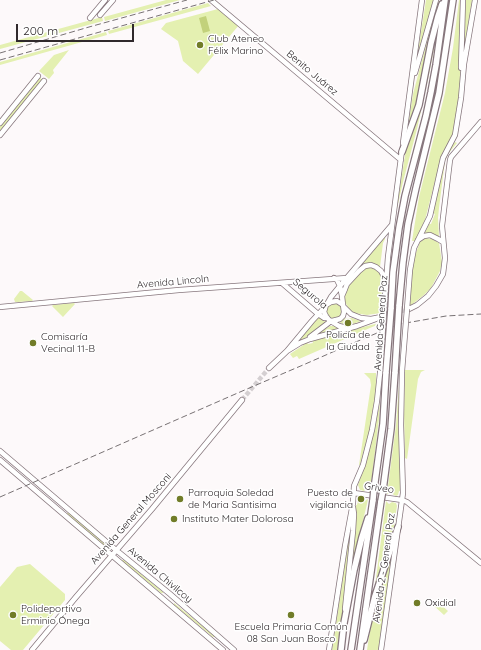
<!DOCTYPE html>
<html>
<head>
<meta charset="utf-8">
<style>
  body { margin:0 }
  #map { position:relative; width:481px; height:650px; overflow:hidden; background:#fdf9fa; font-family:Quicksand,sans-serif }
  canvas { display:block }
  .scale { position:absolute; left:16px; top:24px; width:118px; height:18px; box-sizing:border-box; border:2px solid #30292c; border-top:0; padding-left:5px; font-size:12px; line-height:14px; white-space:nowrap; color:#30292c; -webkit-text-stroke:3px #fff; paint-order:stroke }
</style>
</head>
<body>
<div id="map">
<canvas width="481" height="650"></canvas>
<div class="scale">200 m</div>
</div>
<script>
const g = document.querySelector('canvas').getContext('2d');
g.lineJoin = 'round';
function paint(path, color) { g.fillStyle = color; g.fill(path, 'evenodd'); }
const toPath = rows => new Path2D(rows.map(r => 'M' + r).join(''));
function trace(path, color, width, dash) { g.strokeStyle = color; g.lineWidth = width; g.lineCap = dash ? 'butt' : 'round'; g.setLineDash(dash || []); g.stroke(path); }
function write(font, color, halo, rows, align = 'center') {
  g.font = font + ' Quicksand,sans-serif'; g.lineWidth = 3; g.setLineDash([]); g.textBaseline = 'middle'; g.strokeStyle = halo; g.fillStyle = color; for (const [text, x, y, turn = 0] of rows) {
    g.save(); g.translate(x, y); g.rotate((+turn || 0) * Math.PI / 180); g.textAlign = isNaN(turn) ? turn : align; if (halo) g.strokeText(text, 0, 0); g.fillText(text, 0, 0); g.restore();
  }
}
paint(toPath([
  [166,0,180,0,105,21,104,17],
  [426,0,434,0,421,51,418,51],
  [438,0,439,0,427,50,416,108,409,126,408,126,413,94],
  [459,0,461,0,460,63,461,81,455,132,442,154,425,220,415,241,412,241,419,197,445,93,453,48],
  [466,0,472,0,465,43,463,42],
  [208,3,211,6,109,34,108,31],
  [218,9,239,25,198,74,183,61,178,41,161,29,166,23],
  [102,17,103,21,0,49,0,45],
  [106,32,107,35,0,65,0,62],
  [433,43,434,44,434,49,428,79,417,129,403,182,396,213,390,262,389,262,396,212,407,143,420,110,424,96],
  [69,50,53,70,54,73,49,79,39,71,54,55],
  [38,76,44,81,0,135,0,123],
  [455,142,457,143,448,154,445,161,439,208,438,218,439,237,432,234,424,234,429,224,431,224,435,214,433,213,444,161,447,153],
  [385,236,385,239,383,243,380,267,375,264,372,263,364,264,360,267,342,290,342,287],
  [425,238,432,239,439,243,442,262,440,271,431,288,424,295,410,306,410,287,413,265,414,258,420,242],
  [373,267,379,271,382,279,381,313,367,315,354,313,349,309,345,302,345,296,347,288,362,269,366,268],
  [20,291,22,291,33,300,32,301,18,302,15,302,14,299],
  [335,302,342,307,342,315,335,320,330,318,326,314,328,305],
  [74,303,75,304,63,317,52,306,53,305],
  [317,316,328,323,296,344,295,343],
  [352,318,361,321,348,326,345,325,337,321,341,319],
  [379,323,379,324,299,359,297,356,293,358,290,354,305,344,307,342,308,344,313,343,312,340],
  [330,326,335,326,340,328,340,329,316,335],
  [405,370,425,370,421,372,418,379,407,459,405,458,404,415],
  [364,373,376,373,376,391,370,428,360,465,359,465,371,385,370,379],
  [399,385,401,487,400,491,399,491,398,495,396,496,394,495,391,493,387,494,396,425],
  [380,402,379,419,370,492,366,489,364,491,360,490,358,485,370,448],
  [368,499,367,504,350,574,356,522,356,505,357,505,358,500,364,501],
  [386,501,389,504,392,502,396,503,397,506,395,518,396,518,391,538,375,586],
  [67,513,69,513,108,546,108,547,106,547,67,515],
  [350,531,352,531,351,540,338,650,332,650],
  [391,554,393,554,379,650,367,650,371,623],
  [122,560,124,560,163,592,163,593,161,593,122,561],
  [30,564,65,594,65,600,23,650,11,650,0,641,0,587,17,567],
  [437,601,448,611,444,615,433,605],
  [174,603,215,636,215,637,213,637,174,605]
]), '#e4f0b1');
paint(toPath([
  [206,16,210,31,203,33,199,18]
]), '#c2d17b');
trace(toPath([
  [381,317,409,309],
  [242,400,269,368]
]), '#d4cfd1', 4.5, [4.5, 2]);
const secondary = toPath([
  [211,0,401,160],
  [100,15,113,0],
  [90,18,105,0],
  [461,68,463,0],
  [415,73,436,0],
  [0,123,38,76],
  [0,135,44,81],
  [403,143,422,0],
  [418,240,424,236,430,235,438,239,443,242],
  [282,283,318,314,324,318,327,318],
  [342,296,345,289,347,284,359,271,365,266,371,265,376,267,381,271,386,280],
  [327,304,331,297,340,286,391,226],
  [343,305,337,301,331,302,326,305,324,312,326,316,329,320,339,326,347,328],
  [0,307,179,290,347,278],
  [344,307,351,314,361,318,371,319,381,317],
  [407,309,410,270,414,248,430,216,443,158,455,135,461,98,464,64,475,0],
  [409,309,417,305,428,296,436,286,443,274,445,258,442,226,450,160,451,157,481,122],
  [384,311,388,257,402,150],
  [332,321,340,319,343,316,344,312,343,305,342,296,340,286,337,280,334,278],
  [310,337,331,321],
  [287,351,300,343,310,339,357,326,376,319],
  [269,368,287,351,312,321,325,307],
  [0,451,116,550,170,594,234,650],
  [0,460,223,650],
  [354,493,402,500,407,502,481,563],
  [345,609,353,531,354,514,353,507],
  [32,650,76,597,152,509,242,400],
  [329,650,345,546,353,503,354,486,363,465,372,430,377,401,380,373],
  [381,650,403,493,401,425,402,371]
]);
const highway = toPath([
  [402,152,419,105,431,43,438,16,442,4],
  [399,306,403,262,408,224,416,188,439,93,453,0],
  [391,309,393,272,399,228,405,196,426,116,431,92,436,65,445,0],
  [374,489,383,424,386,372],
  [383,490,391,429,395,372],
  [364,640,375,596,398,527],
  [341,650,344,623,354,570,362,537,368,518],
  [351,650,373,500],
  [360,650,381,501]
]);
trace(secondary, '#87777d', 6);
trace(highway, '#87777d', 8);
trace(secondary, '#fff', 4.5);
trace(highway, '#fff', 5.5);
trace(toPath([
  [0,53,89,27,187,0],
  [0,60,214,0],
  [0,497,240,392,303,365,351,344,389,328,400,324,446,316,481,314]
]), '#777173', 1, [6, 3]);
const secondaryBridge = toPath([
  [402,371,407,309],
  [380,373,384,311]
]);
const highwayBridge = toPath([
  [386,372,391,309],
  [395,372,399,306],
  [373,500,374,489],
  [381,501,383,490]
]);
trace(secondaryBridge, '#87777d', 6, []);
trace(highwayBridge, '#87777d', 8, []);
trace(secondaryBridge, '#fff', 4.5);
trace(highwayBridge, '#fff', 5.5);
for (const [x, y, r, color] of [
  [200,45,4,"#717c28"],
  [348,323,4,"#717c28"],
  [33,343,4,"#717c28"],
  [180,499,4,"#717c28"],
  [361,499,4,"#717c28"],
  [174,519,4,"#717c28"],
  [417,603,4,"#717c28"],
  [13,615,4,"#717c28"],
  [291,615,4,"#717c28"]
]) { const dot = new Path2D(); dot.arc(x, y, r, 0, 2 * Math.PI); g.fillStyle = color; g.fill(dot); trace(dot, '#fff', 1.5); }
write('10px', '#30292c', '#fff', [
  ["Club Ateneo",208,39],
  ["Félix Marino",208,51],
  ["Policía de",348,335,"center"],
  ["la Ciudad",348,347,"center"],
  ["Comisaría",41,337],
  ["Vecinal 11-B",41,349],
  ["Parroquia Soledad",188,493],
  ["de Maria Santisima",188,505],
  ["Puesto de",353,493,"right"],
  ["vigilancia",353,505,"right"],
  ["Instituto Mater Dolorosa",182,519],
  ["Oxidial",425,603],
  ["Polideportivo",21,609],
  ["Erminio Ónega",21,621],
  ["Escuela Primaria Común",291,627,"center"],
  ["08 San Juan Bosco",291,639,"center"]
], 'left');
write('10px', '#30292c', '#fff', [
  ["Benito Juárez",312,73,40],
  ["Avenida Lincoln",173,282,-5],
  ["Segurola",310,294,40],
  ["Avenida General Paz",381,323,-86],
  ["Griveo",379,488,8],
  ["Avenida General Mosconi",131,519,-49],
  ["Avenida 2 - General Paz",384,568,-82],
  ["Avenida Chivilcoy",160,575,40]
]);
</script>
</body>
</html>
